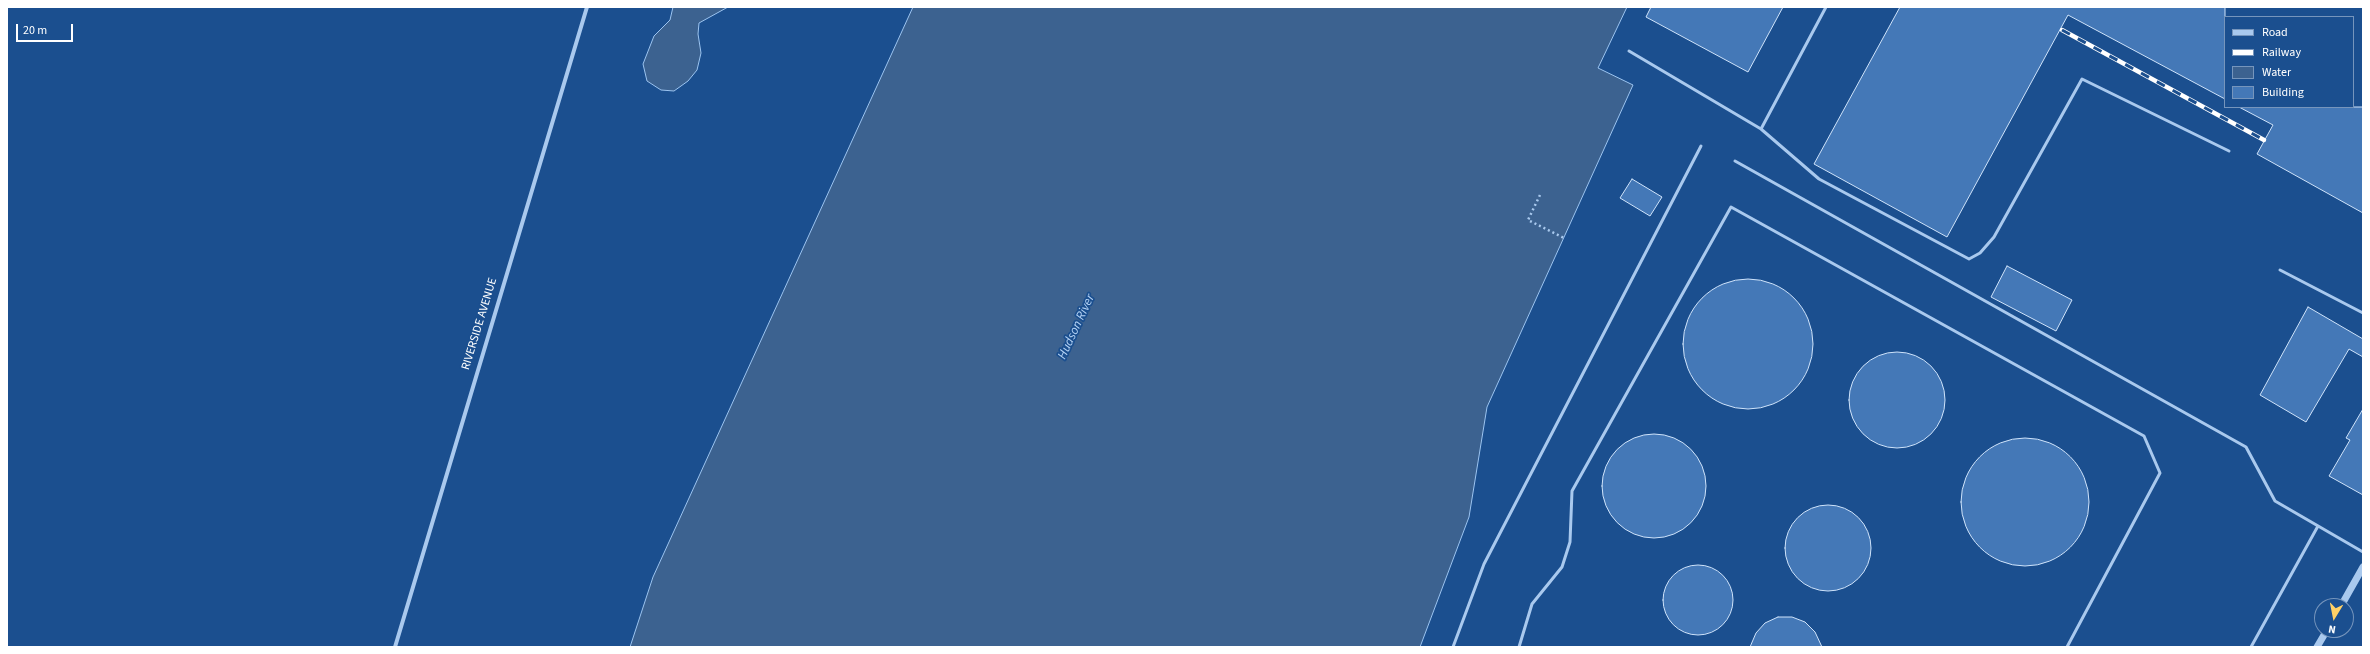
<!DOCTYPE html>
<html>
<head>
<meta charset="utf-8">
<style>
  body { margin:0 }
  #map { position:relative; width:2370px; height:654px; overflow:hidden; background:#1b4f8f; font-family:"Source Sans 3",sans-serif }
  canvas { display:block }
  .frame { position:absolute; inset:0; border:8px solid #fff; pointer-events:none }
  .legend { position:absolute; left:2224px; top:16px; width:130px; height:92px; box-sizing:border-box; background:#1b4f8f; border:1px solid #7695bc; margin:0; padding:5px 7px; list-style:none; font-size:12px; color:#fff }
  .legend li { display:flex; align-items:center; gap:8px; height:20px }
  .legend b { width:20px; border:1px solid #7695bc }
  .north { position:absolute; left:2314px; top:598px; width:40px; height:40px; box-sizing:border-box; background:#1b4f8f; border:1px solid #7695bc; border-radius:50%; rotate:190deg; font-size:11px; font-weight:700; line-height:16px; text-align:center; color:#fff }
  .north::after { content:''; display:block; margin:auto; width:14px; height:18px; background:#ffd166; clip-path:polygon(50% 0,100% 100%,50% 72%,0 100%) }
  .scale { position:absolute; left:16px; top:24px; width:57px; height:18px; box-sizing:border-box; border:2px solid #fff; border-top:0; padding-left:5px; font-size:12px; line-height:14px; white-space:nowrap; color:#fff; -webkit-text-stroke:3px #1b4f8f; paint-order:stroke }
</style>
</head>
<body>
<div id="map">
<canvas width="2370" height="654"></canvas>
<div class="frame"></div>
<ul class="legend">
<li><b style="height:5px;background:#a9c9ee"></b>Road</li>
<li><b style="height:5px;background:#fff"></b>Railway</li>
<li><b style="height:11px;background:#3c6290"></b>Water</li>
<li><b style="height:11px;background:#4478b7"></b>Building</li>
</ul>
<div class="north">N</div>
<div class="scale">20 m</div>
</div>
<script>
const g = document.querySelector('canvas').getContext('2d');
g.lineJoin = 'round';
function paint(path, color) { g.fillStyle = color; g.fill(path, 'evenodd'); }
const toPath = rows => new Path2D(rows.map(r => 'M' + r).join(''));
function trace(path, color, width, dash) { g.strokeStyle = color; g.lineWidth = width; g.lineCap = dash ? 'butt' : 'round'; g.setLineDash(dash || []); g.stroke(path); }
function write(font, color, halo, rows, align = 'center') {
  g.font = font + ' "Source Sans 3",sans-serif'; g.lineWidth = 3.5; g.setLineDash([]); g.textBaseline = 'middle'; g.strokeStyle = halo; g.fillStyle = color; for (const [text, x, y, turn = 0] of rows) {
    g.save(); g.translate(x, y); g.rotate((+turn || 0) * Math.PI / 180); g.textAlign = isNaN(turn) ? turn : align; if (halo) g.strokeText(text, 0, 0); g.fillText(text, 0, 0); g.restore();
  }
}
const water = toPath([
  [673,7,728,7,699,23,698,34,701,53,697,70,688,81,674,91,661,90,647,81,643,64,654,36,670,20,673,7],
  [913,7,1627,7,1598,68,1633,85,1487,407,1469,517,1420,647,630,647,653,577,913,7]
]);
paint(water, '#3c6290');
trace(water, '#9cc4f0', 1);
const building = toPath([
  [1651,7,1783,7,1748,72,1646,17,1651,7],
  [1900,7,2225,7,2225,99,2068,15,1947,237,1814,164,1900,7],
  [2239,107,2363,107,2363,213,2257,154,2273,125,2239,107],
  [1632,179,1662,197,1650,216,1620,198,1632,179],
  [2007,266,2072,300,2056,331,1991,297,2007,266],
  '1683 344a65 65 0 1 1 130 0a65 65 0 1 1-130 0Z',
  [2308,307,2363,339,2363,357,2349,349,2306,422,2260,395,2308,307],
  '1849 400a48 48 0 1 1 96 0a48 48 0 1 1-96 0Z',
  [2363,409,2363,495,2329,476,2350,440,2346,438,2363,409],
  '1602 486a52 52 0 1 1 104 0a52 52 0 1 1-104 0Z',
  '1961 502a64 64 0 1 1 128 0a64 64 0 1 1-128 0Z',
  '1785 548a43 43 0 1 1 86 0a43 43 0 1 1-86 0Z',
  '1663 600a35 35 0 1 1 70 0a35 35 0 1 1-70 0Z',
  [1778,617,1792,617,1805,622,1815,632,1822,647,1750,647,1756,633,1765,623,1778,617]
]);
paint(building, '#4478b7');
trace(building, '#cfe3fa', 1);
trace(toPath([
  [1540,195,1528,220,1564,238]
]), '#a9c9ee', 2.5, [2, 3]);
trace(toPath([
  [1629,51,1761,129,1819,179,1969,259,1980,253,1994,237,2082,79,2229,151],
  [1761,129,1826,7],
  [1735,161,2246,447,2275,501,2363,552],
  [2280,270,2363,313],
  [1453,647,1484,564,1701,146],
  [1519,647,1532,604,1562,567,1570,542,1572,491,1731,207,2144,436,2160,473,2067,647],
  [2251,647,2318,526]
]), '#a9c9ee', 3);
trace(toPath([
  [395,647,587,7]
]), '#a9c9ee', 4);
trace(toPath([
  [2341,606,2363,567],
  [2317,647,2327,630]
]), '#a9c9ee', 7);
const rail = toPath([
  [2062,30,2264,140]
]);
trace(rail, '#fff', 4.5);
trace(rail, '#1b4f8f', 3, [9]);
write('12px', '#fff', '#1b4f8f', [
  ["RIVERSIDE AVENUE",480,324,-73]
]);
write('italic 13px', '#b5d3f5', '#1b4f8f', [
  ["Hudson River",1077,327,-65]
]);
</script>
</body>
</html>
